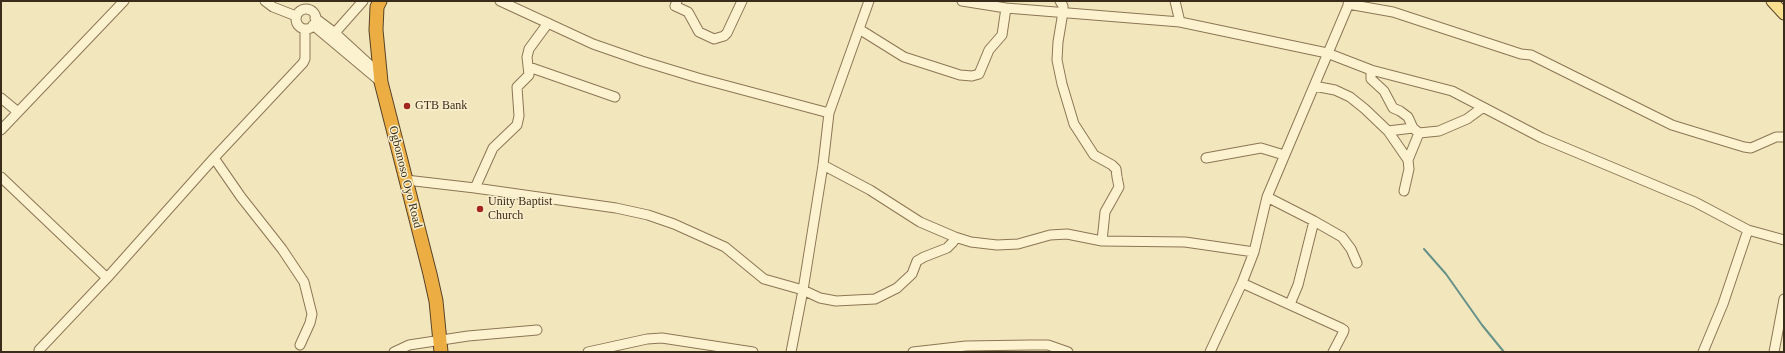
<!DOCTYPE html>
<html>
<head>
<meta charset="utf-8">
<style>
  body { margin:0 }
  #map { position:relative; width:1785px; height:353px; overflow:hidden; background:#f2e6bc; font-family:"Times New Roman",serif }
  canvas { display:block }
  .frame { position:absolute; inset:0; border:2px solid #3a2c1a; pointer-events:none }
</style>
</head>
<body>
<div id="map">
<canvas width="1785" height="353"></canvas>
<div class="frame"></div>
</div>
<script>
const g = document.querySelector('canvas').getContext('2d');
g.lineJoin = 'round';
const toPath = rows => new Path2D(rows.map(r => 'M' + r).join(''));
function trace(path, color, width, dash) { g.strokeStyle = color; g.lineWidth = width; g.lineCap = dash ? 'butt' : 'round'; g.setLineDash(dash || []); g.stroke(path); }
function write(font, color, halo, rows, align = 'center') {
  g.font = font + ' "Times New Roman",serif'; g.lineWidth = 3; g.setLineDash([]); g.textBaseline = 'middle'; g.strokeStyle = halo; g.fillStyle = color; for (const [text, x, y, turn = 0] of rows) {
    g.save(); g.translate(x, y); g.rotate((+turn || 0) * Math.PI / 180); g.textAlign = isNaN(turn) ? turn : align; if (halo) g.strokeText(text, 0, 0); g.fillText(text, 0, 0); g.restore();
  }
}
trace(toPath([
  [1424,249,1446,274,1482,325,1504,352]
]), '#67928a', 2);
const minor = toPath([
  [265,1,273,7,296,16],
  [500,1,593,44,642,61,698,78,829,113],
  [677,1,675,6,688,12,699,32,714,39,724,36,727,33,742,1],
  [962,1,1006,8,1180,22,1327,53,1371,70,1452,91,1542,138,1695,202,1748,230,1784,240],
  [1060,1,1063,6,1063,12,1058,42,1057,60,1062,84,1074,124,1094,155,1112,165,1116,169,1117,177,1119,187,1105,212,1102,241],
  [1175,1,1180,22],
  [1348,4,1393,12,1521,54,1531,55,1672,125,1698,133,1744,147,1751,148,1776,137,1784,137],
  '296 19a10 10 0 1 1 20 0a10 10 0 1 1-20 0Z',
  [315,18,335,33,371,66],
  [313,25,381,82],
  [859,29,904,57,960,75,972,76,979,74,989,50,1002,35,1006,8],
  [332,36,363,1],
  [529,67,615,97],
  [1371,70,1371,79,1384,91,1393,108,1400,111,1408,117,1413,128,1419,133],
  [1314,86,1335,90,1350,97,1365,109,1388,131,1408,160,1409,169,1404,191],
  [1,98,18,112],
  [1,130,124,1],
  [1388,131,1413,128],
  [214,158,241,197,282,249,304,282,312,314,310,323,300,345],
  [1206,158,1261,148,1284,155],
  [1408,160,1419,133,1439,131,1467,119,1482,108],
  [823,165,870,190,920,222,955,237,971,242,997,245,1018,244,1050,235,1067,234,1102,241,1185,242,1254,252],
  [1,177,107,278],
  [406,180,475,188,616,208,648,215,674,224,725,247,764,279,803,290,820,298,836,301,875,299,897,288,912,274,917,261,924,257,947,248,953,242,955,237],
  [475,188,493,148,517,125,519,116,517,87,529,75,527,57,529,49,548,23],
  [1267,197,1314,221,1342,237,1351,249,1357,263],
  [1242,283,1341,328,1344,330,1343,333,1333,352],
  [1290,304,1298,285,1314,221],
  [39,350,107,278,214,158,303,63,305,59,305,29],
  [394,352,409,345,468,336,537,330],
  [588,352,647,339,662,338,753,352],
  [791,352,803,290,823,165,829,113,869,1],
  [913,352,966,346,1030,345,1048,345,1068,352],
  [1210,352,1242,283,1254,252,1267,197,1350,1],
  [1703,352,1723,304,1748,230],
  [1774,352,1784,299]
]);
const major = toPath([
  [1772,1,1784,14]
]);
const highway = toPath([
  [380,1,377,7,376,30,381,82,430,274,436,301,441,352]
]);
trace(minor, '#8c7654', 11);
trace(major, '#594329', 13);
trace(highway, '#594329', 15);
trace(minor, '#fcf2d0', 9);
trace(major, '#fbe18f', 11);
trace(highway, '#ecae42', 13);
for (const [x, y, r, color] of [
  [407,106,4,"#a2261d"],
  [480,209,4,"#a2261d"]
]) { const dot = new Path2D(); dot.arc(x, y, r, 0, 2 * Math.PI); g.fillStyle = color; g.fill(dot); trace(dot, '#f9efcd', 1.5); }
write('12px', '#3a2c1a', '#f9efcd', [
  ["GTB Bank",415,106],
  ["Unity Baptist",488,202],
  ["Church",488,216]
], 'left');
write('12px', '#3a2c1a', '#f9efcd', [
  ["Ogbomoso Oyo Road",405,177,76]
]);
</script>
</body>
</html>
